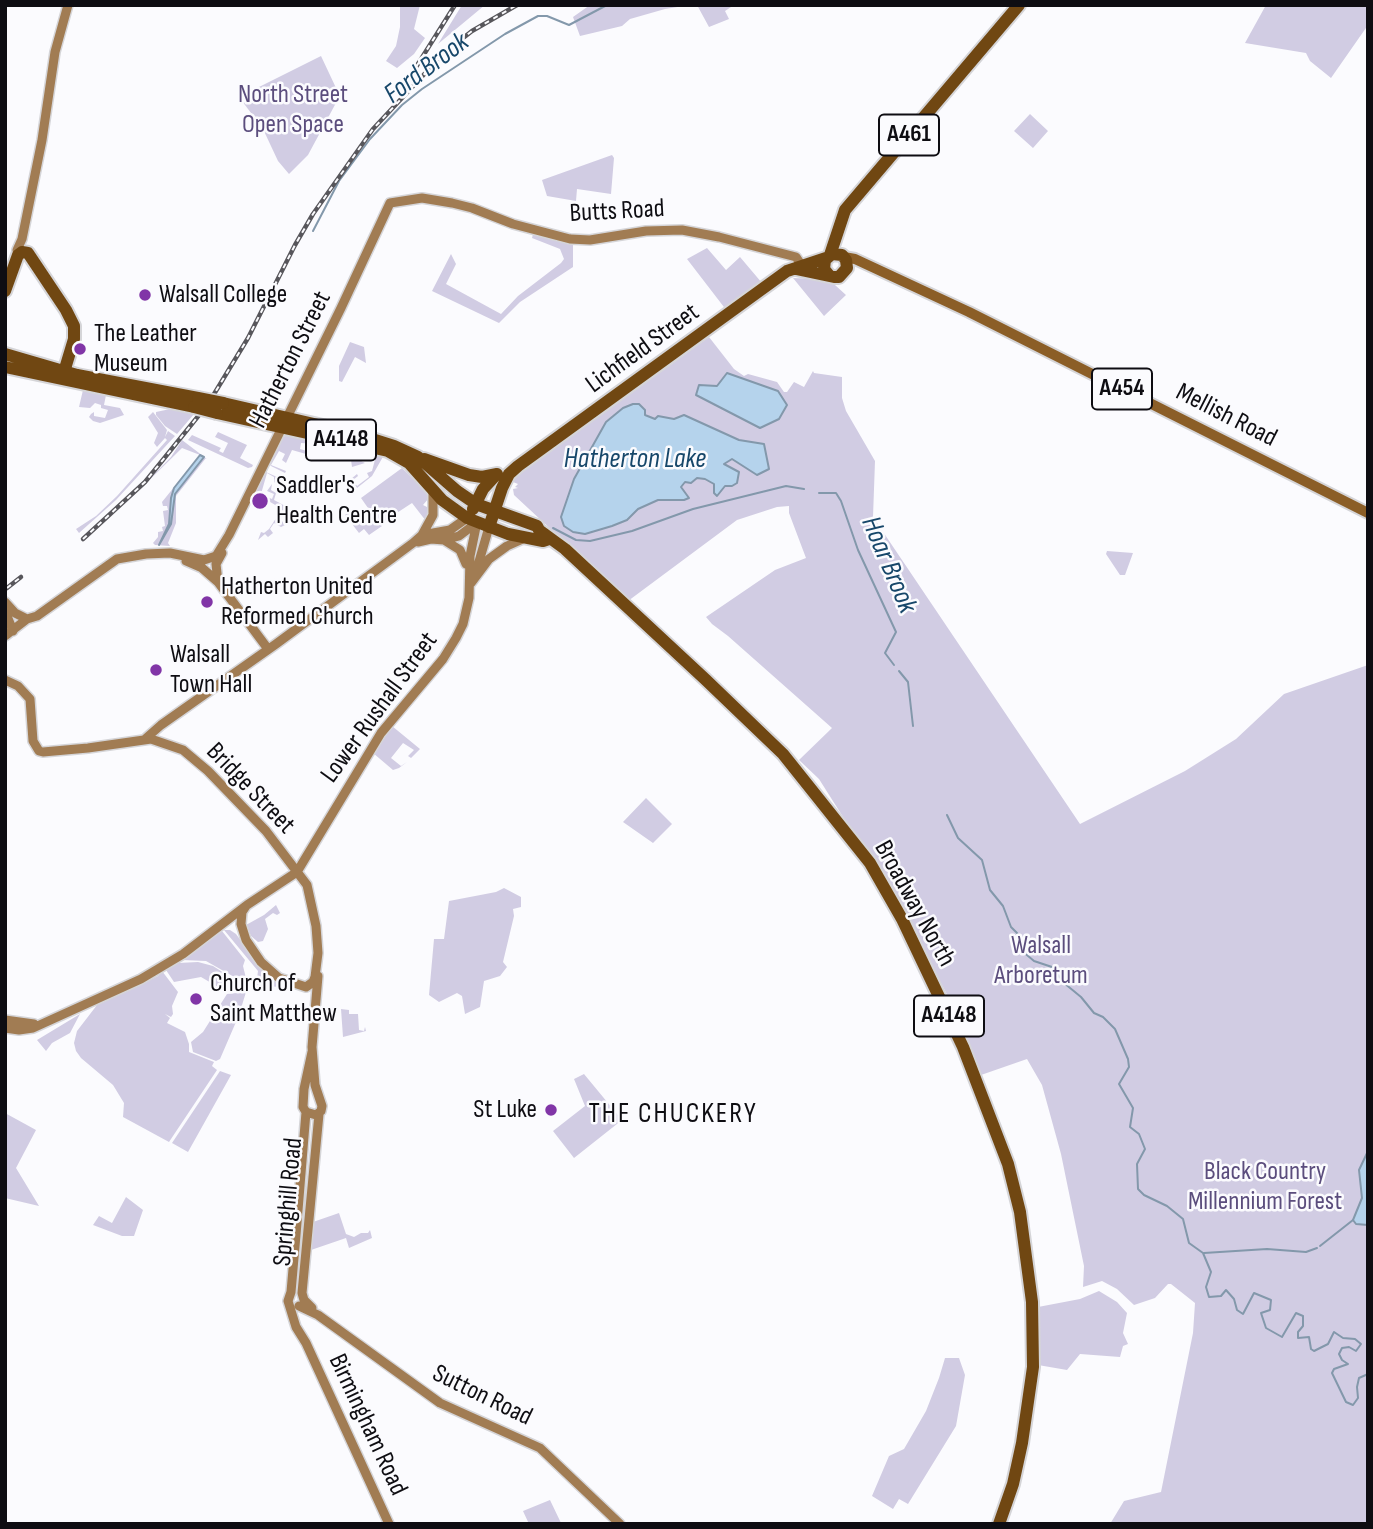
<!DOCTYPE html>
<html>
<head>
<meta charset="utf-8">
<style>
  body { margin:0 }
  #map { position:relative; width:1373px; height:1529px; overflow:hidden; background:#fbfbfe; font-family:"Sofia Sans Condensed",sans-serif }
  canvas { display:block }
  .frame { position:absolute; inset:0; border:7px solid #0e0d12; pointer-events:none }
</style>
</head>
<body>
<div id="map">
<canvas width="1373" height="1529"></canvas>
<div class="frame"></div>
</div>
<script>
const g = document.querySelector('canvas').getContext('2d');
g.lineJoin = 'round';
function paint(path, color) { g.fillStyle = color; g.fill(path, 'evenodd'); }
const toPath = rows => new Path2D(rows.map(r => 'M' + r).join(''));
function trace(path, color, width, dash) { g.strokeStyle = color; g.lineWidth = width; g.lineCap = dash ? 'butt' : 'round'; g.setLineDash(dash || []); g.stroke(path); }
function write(font, color, halo, rows, align = 'center') {
  g.font = font + ' "Sofia Sans Condensed",sans-serif'; g.lineWidth = 5; g.setLineDash([]); g.textBaseline = 'middle'; g.strokeStyle = halo; g.fillStyle = color; for (const [text, x, y, turn = 0] of rows) {
    g.save(); g.translate(x, y); g.rotate((+turn || 0) * Math.PI / 180); g.textAlign = isNaN(turn) ? turn : align; if (halo) g.strokeText(text, 0, 0); g.fillText(text, 0, 0); g.restore();
  }
}
paint(toPath([
  [400,5,420,5,414,29,425,38,414,54,397,68,386,61,396,46,400,27],
  [462,5,485,5,438,44],
  [590,5,690,5,665,9,630,19,622,26,580,36,573,17],
  [697,5,734,5,725,11,729,19,709,27],
  [1266,5,1368,5,1368,25,1331,78,1310,61,1306,53,1245,43],
  [321,56,337,90,337,101,308,155,289,174,278,161,263,129,239,97],
  [1030,114,1048,131,1033,148,1014,131],
  [612,155,614,158,611,194,577,189,576,201,547,196,542,180],
  [533,234,573,243,573,267,520,302,499,323,432,291,451,254,456,264,446,284,501,314,518,296,561,263,564,259,560,249,532,238],
  [707,248,726,270,740,257,762,283,727,311,687,259],
  [793,278,818,279,835,285,846,295,824,316],
  [709,337,734,369,744,376,748,374,777,382,784,392,787,392,794,382,804,387,813,371,814,373,842,377,842,398,846,411,875,461,873,517,1080,824,1185,771,1236,739,1284,694,1368,665,1368,1524,1110,1524,1124,1501,1161,1492,1193,1333,1195,1303,1171,1284,1168,1284,1155,1298,1134,1305,1117,1289,1102,1281,1083,1287,1084,1266,1061,1154,1042,1085,1027,1059,981,1075,953,1006,905,915,819,779,799,760,832,728,728,636,712,624,706,617,775,570,806,558,789,513,789,506,777,507,737,520,628,601,514,495,513,489,518,488,515,487,518,484,513,482,515,477],
  [350,342,364,347,366,363,355,357,342,382,339,381,339,366],
  [83,390,106,395,104,405,120,408,124,415,100,423,93,421,89,417,91,414,94,412,94,416,105,418,108,410,101,408,101,405,95,403,90,408,79,407],
  [170,409,194,414,177,434,165,426,156,415,156,412],
  [153,412,167,430,165,437,168,431,175,436,116,500,79,533,76,529,96,516,117,496,167,440,165,438,157,447,154,443,158,433,148,417],
  [218,432,247,445,240,458,253,465,252,467,248,468,188,440,192,435,221,448,219,451,223,453,228,443,215,437],
  [288,434,323,443,321,455,316,454,313,460,317,444,301,443,300,449,307,451,306,454,292,450,286,463,282,460,285,454,279,451,271,465,286,471,285,473,271,466,270,465,283,437],
  [182,440,207,459,206,458,176,496,176,523,168,543,170,546,155,545,153,543,158,537,158,532,163,531,162,527,165,526,163,511,168,510,167,506,163,506,162,502,200,455,182,448,123,506,171,457],
  [325,443,384,455,372,476,357,488,351,479,357,474,358,476,353,480,357,486,369,477,367,473,372,471,376,456,360,454,359,460,365,463,352,467,351,460,358,461,359,454,330,447,328,461,326,461,326,457,322,456],
  [402,468,426,491,429,498,423,505,429,508,426,521,412,503,380,524,382,526,369,535,364,529,359,533,345,515,350,511,353,514,355,512,360,514,368,508,361,498],
  [266,472,277,477,274,483,274,477,267,473,261,494,272,499,274,494,267,491,272,484,271,490,276,493,274,500,289,508,281,511,278,516,285,525,281,527,274,523,270,529,273,533,268,537,265,534,258,540,261,532,264,533,269,529,282,509,255,493],
  [1107,551,1133,553,1125,575,1120,575,1106,554],
  [392,726,420,749,411,758,408,756,414,750,403,743,391,758,401,766,407,762,399,768,393,770,373,753],
  [646,798,672,824,653,843,623,822],
  [504,888,521,897,521,907,513,909,514,916,503,962,507,967,500,976,484,981,480,1007,465,1014,462,996,457,993,439,1002,429,995,434,939,444,939,449,901,496,892],
  [276,905,280,913,277,915,273,913,265,919,268,929,263,941,258,942,251,936,246,925,264,915],
  [224,930,230,930,236,934,265,973,286,987,256,986,258,971],
  [222,931,245,960,243,966,246,978,243,982,206,961,182,960],
  [198,962,213,966,232,978,237,984,235,990,225,991,201,977,174,982,166,970,178,963],
  [162,971,178,992,172,1006,173,1014,171,1017,165,1014,170,1018,167,1023,185,1032,189,1044,189,1052,214,1062,212,1066,217,1070,169,1142,123,1117,124,1103,113,1085,81,1058,76,1051,74,1043,77,1031,97,1005,158,976],
  [246,992,239,1015,220,1059,216,1061,193,1052,191,1042,203,1032,227,994],
  [341,1009,349,1010,349,1014,358,1014,359,1030,364,1031,365,1027,366,1031,343,1037],
  [80,1014,70,1033,52,1043,46,1051,37,1040],
  [220,1071,231,1075,188,1152,172,1143],
  [584,1074,622,1120,574,1158,553,1131,585,1106,574,1079],
  [5,1113,36,1130,16,1168,39,1206,5,1198],
  [126,1197,143,1210,134,1236,122,1236,93,1225,99,1216,112,1223],
  [339,1213,346,1234,354,1237,361,1233,368,1233,370,1230,372,1238,349,1248,346,1238,311,1250,313,1222],
  [1099,1291,1117,1302,1127,1313,1123,1333,1128,1344,1123,1346,1120,1357,1080,1354,1067,1370,1038,1365,1038,1307,1080,1299],
  [945,1358,959,1358,965,1375,956,1426,908,1504,899,1499,893,1509,872,1496,889,1456,904,1449,926,1411,939,1378],
  [550,1500,561,1523,529,1524,523,1511]
]), '#d1cce3');
const water = toPath([
  [727,373,778,391,787,405,779,419,760,428,696,395,699,385,717,386,727,373],
  [633,404,639,404,645,410,645,415,655,419,658,416,674,419,684,415,739,440,764,444,769,469,757,475,732,459,724,464,739,472,737,483,732,486,725,486,717,496,714,493,714,484,705,479,697,478,691,483,685,482,681,487,689,498,684,500,658,500,638,509,627,520,612,526,585,534,573,532,564,526,561,517,574,479,606,422,623,408,633,404],
  [200,455,204,457,175,494,171,524,159,545,169,524,171,498,174,488,200,455],
  [1368,1151,1368,1225,1356,1224,1353,1220,1362,1198,1359,1170,1368,1151]
]);
paint(water, '#b5d3ec');
trace(water, '#8398ab', 2);
trace(toPath([
  [313,231,339,181,370,139,402,105,422,89,505,34,538,16,547,16,569,25,607,5],
  [819,493,836,493,841,501,858,550,896,632,885,653,894,665],
  [553,528,576,540,590,541,632,531,693,509,786,486,804,489],
  [899,671,908,682,913,726],
  [947,815,958,838,982,860,990,890,1003,906,1011,927,1017,933,1020,939,1021,950,1034,961,1052,967,1064,983,1081,997,1094,1013,1103,1017,1115,1029,1128,1059,1129,1067,1119,1084,1133,1108,1130,1127,1139,1134,1145,1149,1137,1164,1138,1189,1144,1195,1167,1206,1183,1219,1189,1243,1203,1253,1211,1272,1206,1287,1209,1297,1221,1296,1226,1290,1234,1299,1237,1310,1243,1314,1254,1293,1271,1300,1270,1310,1261,1313,1266,1328,1282,1337,1296,1313,1303,1316,1303,1326,1298,1332,1298,1338,1309,1337,1311,1349,1314,1351,1328,1344,1334,1332,1343,1338,1355,1339,1361,1344,1356,1351,1349,1347,1342,1348,1339,1354,1342,1360,1348,1364,1334,1369,1332,1373,1346,1402,1353,1405,1358,1398,1357,1387,1359,1378,1368,1374],
  [1320,1246,1353,1220],
  [1204,1253,1267,1249,1306,1252,1317,1248]
]), '#8398ab', 2);
const secondary = toPath([
  [18,256,17,250,22,239,42,140,55,52,68,5],
  [422,535,433,515,433,491],
  [444,540,460,550,466,564],
  [418,542,431,539,444,540,459,536,475,524],
  [186,561,202,568,218,582,268,649],
  [476,572,489,527],
  [218,582,216,564,222,553],
  [471,583,489,559,507,546,525,538],
  [5,602,15,613,27,619],
  [5,611,13,631],
  [5,636,27,619,37,616,117,559,146,554,170,553,204,560,216,556,229,535,341,308,390,203,422,198,452,203,472,208,513,224,570,239,590,240,646,231,682,230,719,237,796,257,802,266],
  [5,680,18,686,30,699,33,741,39,751,43,752,88,748,151,739,183,750,208,771,266,831,307,885,316,926,318,953,315,977,313,982,306,987],
  [144,740,161,725,276,644,413,543,422,535,450,530,467,518],
  [246,906,242,912,241,924,246,940,261,962,279,978,306,987],
  [5,1020,34,1024],
  [5,1028,19,1030,33,1028,141,979,183,954,247,905,297,872,381,733,443,659,456,638,463,624,469,598,470,556,477,522],
  [312,1052,304,1089,303,1107,306,1112,296,1235,291,1292,288,1301,296,1327,306,1343,389,1524],
  [306,1112,316,1115,321,1111,322,1106,315,1085,312,1047,318,976],
  [299,1306,318,1315,440,1403,540,1448,620,1524],
  [312,1308,304,1300,302,1293,319,1114]
]);
const primary = toPath([
  [844,257,855,259,969,312,1368,513]
]);
const highway = toPath([
  [830,255,845,210,1019,5],
  [796,269,834,277,839,277,847,268,846,260,842,255,832,254,825,260,824,269,829,275],
  [5,291,18,255,22,252,28,253,66,310,74,326,74,339,64,372],
  [5,354,77,375,198,398],
  [5,367,194,407],
  [223,403,353,433,394,446,418,457,457,491,476,504,537,526,539,530,565,549,706,680,783,754,870,863,902,919,963,1047,1008,1164,1020,1212,1032,1302,1033,1367,1022,1443,1013,1484,999,1524],
  [217,413,388,451,409,463,442,500,467,518,508,534,543,541,549,539],
  [424,459,469,475,482,477,497,474],
  [473,509,483,489,496,475],
  [489,527,502,488,509,474,518,466,787,271,826,258]
]);
trace(secondary, '#d5d5d8', 12);
trace(primary, '#d5d5d8', 14);
trace(highway, '#d5d5d8', 16);
trace(secondary, '#a17c53', 9);
trace(primary, '#8b5e27', 10);
trace(highway, '#704712', 12);
const rail = toPath([
  [411,75,455,5],
  [83,539,145,482,208,404,248,338,295,245,313,214,373,129,444,53,472,31,517,5],
  [7,588,21,577]
]);
trace(rail, '#57565b', 4.5);
trace(rail, '#fbfbfe', 2, [5]);
const highwayBridge = toPath([
  [198,398,223,403],
  [194,407,217,413]
]);
trace(highwayBridge, '#d5d5d8', 16, []);
trace(highwayBridge, '#704712', 12);
for (const [x, y, r, color] of [
  [145,295,7,"#8135a7"],
  [80,349,7,"#8135a7"],
  [260,501,9,"#8135a7"],
  [207,602,7,"#8135a7"],
  [156,670,7,"#8135a7"],
  [196,999,7,"#8135a7"],
  [551,1110,7,"#8135a7"]
]) { const dot = new Path2D(); dot.arc(x, y, r, 0, 2 * Math.PI); g.fillStyle = color; g.fill(dot); trace(dot, '#fbfbfe', 2.5); }
for (const [x, y, w] of [
  [909,135,60],
  [1122,389,60],
  [341,440,70],
  [949,1016,70]
]) { const box = new Path2D(); box.roundRect(x - w / 2, y - 20.5, w, 41, 5); g.fillStyle = '#fbfbfe'; g.fill(box); trace(box, '#0e0d12', 2); }
write('bold 24px', '#0e0d12', null, [
  ["A461",909,135],
  ["A454",1122,389],
  ["A4148",341,440],
  ["A4148",949,1016]
]);
write('26px', '#5b4d7d', '#fbfbfe', [
  ["North Street",293,95],
  ["Open Space",293,125],
  ["Walsall",1041,946],
  ["Arboretum",1041,976],
  ["Black Country",1265,1172],
  ["Millennium Forest",1265,1202]
]);
write('26px', '#0e0d12', '#fbfbfe', [
  ["Butts Road",617,212,-3],
  ["Lichfield Street",643,349,-36],
  ["Hatherton Street",291,360,-63],
  ["Mellish Road",1226,416,27],
  ["Lower Rushall Street",380,708,-54],
  ["Bridge Street",250,789,46],
  ["Broadway North",914,904,61],
  ["Springhill Road",289,1202,-85],
  ["Sutton Road",482,1396,26],
  ["Birmingham Road",367,1425,65]
]);
write('26px', '#0e0d12', '#fbfbfe', [
  ["Walsall College",159,295],
  ["The Leather",94,334],
  ["Museum",94,364],
  ["Saddler's",276,486],
  ["Health Centre",276,516],
  ["Hatherton United",221,587],
  ["Reformed Church",221,617],
  ["Walsall",170,655],
  ["Town Hall",170,685],
  ["Church of",210,984],
  ["Saint Matthew",210,1014],
  ["St Luke",537,1110,"right"]
], 'left');
write('italic 28px', '#17476a', '#fbfbfe', [
  ["Ford Brook",427,69,-37],
  ["Hatherton Lake",635,460],
  ["Hoar Brook",888,565,67]
]);
g.letterSpacing = '2px';
write('28px', '#0e0d12', '#fbfbfe', [
  ["THE CHUCKERY",673,1115]
]);
g.letterSpacing = '0px';
</script>
</body>
</html>
